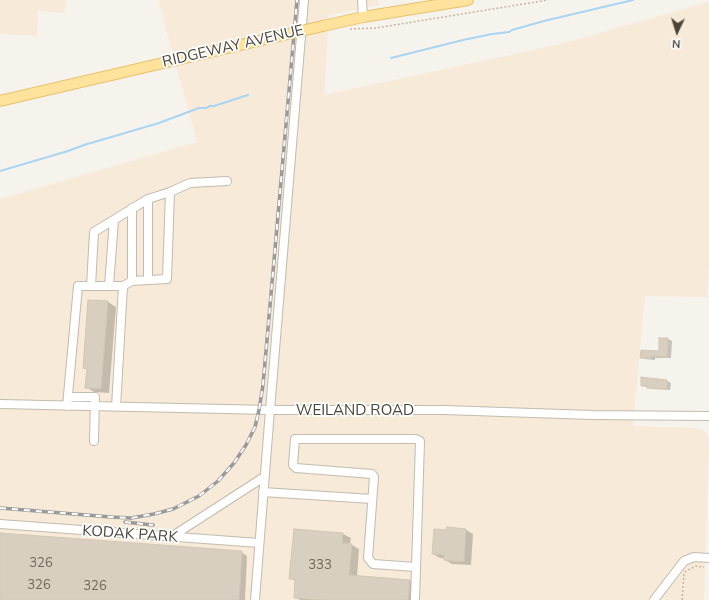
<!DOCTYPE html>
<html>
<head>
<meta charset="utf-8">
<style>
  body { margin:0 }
  #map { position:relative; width:709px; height:600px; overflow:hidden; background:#f6f3ec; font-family:Mulish,sans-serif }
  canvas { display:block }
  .north { position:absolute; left:657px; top:12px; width:40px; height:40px; -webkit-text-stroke:3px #fff; paint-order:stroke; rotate:184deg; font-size:11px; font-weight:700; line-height:16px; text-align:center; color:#4b4439 }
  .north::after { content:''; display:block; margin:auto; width:14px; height:18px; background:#4b4439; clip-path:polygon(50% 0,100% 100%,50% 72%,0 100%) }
</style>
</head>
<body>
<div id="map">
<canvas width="709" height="600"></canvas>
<div class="north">N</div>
</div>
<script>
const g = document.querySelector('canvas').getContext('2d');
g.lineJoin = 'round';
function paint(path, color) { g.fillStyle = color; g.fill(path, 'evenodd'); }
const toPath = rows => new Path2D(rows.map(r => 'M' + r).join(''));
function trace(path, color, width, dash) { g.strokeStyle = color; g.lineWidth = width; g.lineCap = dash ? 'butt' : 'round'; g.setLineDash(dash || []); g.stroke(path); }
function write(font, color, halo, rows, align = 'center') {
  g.font = font + ' Mulish,sans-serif'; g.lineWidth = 3.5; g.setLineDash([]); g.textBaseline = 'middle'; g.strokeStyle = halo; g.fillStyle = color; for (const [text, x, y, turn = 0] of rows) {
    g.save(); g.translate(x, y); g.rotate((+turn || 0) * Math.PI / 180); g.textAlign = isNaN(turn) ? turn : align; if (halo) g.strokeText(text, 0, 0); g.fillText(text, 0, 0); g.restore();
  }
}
paint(toPath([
  [0,0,66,0,65,13,38,11,37,36,0,34],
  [158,0,378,0,378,5,329,15,324,95,557,45,709,2,709,268,707,297,645,296,633,426,695,428,702,430,707,434,709,439,704,600,0,600,0,199,197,142]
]), '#f7ead8');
paint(toPath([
  [108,302,116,307,109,393,94,392,86,387,88,370,84,368],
  [668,339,672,341,671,358,655,358,655,360,645,359,641,357,660,352],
  [642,379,667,381,671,383,670,390,652,389,646,387,642,385],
  [466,530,473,534,471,565,452,564,445,560,445,558,440,558,433,554,447,531],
  [0,534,241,552,247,556,245,600,0,600],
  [343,534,351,538,350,544,359,549,357,576,409,581,417,585,416,600,300,600,295,597,296,581,290,578]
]), '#0003');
trace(toPath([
  [391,58,463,40,492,34,509,32,512,30,544,21,633,0],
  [0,171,68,151,84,145,159,123,199,108,206,108,210,106,214,106,248,95]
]), '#a9d4f2', 2);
const building = toPath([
  [88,300,108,301,101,389,85,388,87,369,83,368,88,300],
  [659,338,668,338,667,357,651,356,651,358,640,358,641,350,659,351,659,338],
  [641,377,667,380,667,389,647,388,647,386,641,386,641,377],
  [447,527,466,529,464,562,444,560,444,555,432,554,434,529,446,530,447,527],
  [294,529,343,533,342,543,352,544,349,575,410,580,408,600,323,600,294,598,295,579,289,579,294,529],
  [0,533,242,551,239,600,0,600,0,533]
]);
paint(building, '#d8cfc1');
trace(building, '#d3c7b4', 1);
const minor = toPath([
  [362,0,363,17],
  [148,280,148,199],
  [132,281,132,208],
  [91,286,94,232,148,199,170,192,190,183,227,181],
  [109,286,114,220],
  [68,397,95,397,94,441],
  [0,404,270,410,444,410,592,415,709,416],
  [67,406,78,286,123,286,132,281,167,279,170,192],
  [116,407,123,286],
  [263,492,372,499],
  [0,524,259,543],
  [171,537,264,477],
  [255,600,270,410,304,0],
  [415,600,420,441,416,439,295,439,293,465,296,468,372,474,374,477,368,558,373,564,416,567],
  [654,600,684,561,694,557,709,558]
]);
const major = toPath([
  [323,26,363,17,468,0],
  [0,101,275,37]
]);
trace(minor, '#c2bbae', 10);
trace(major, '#e6c16a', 12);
trace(toPath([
  [350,29,376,28,548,0],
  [682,600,684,575,686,571,696,566,704,567]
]), '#c4b79f', 1.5, [2, 2]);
trace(minor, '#fff', 8);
trace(major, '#ffe39c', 10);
const rail = toPath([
  [0,508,111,517,131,518,154,514,173,509,199,496,218,481,234,463,246,445,255,427,259,410,263,385,297,0],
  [125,522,153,525]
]);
trace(rail, '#9a9a9a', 3.5);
trace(rail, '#fff', 2, [6]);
const majorBridge = toPath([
  [275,37,323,26]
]);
trace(majorBridge, '#e6c16a', 12, []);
trace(majorBridge, '#ffe39c', 10);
write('13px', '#6e675b', null, [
  ["326",41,563],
  ["333",320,565],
  ["326",39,585],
  ["326",95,586]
]);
write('15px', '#4b4439', '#fff', [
  ["RIDGEWAY AVENUE",233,46,-13],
  ["WEILAND ROAD",355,410],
  ["KODAK PARK",130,534,4]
]);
</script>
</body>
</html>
